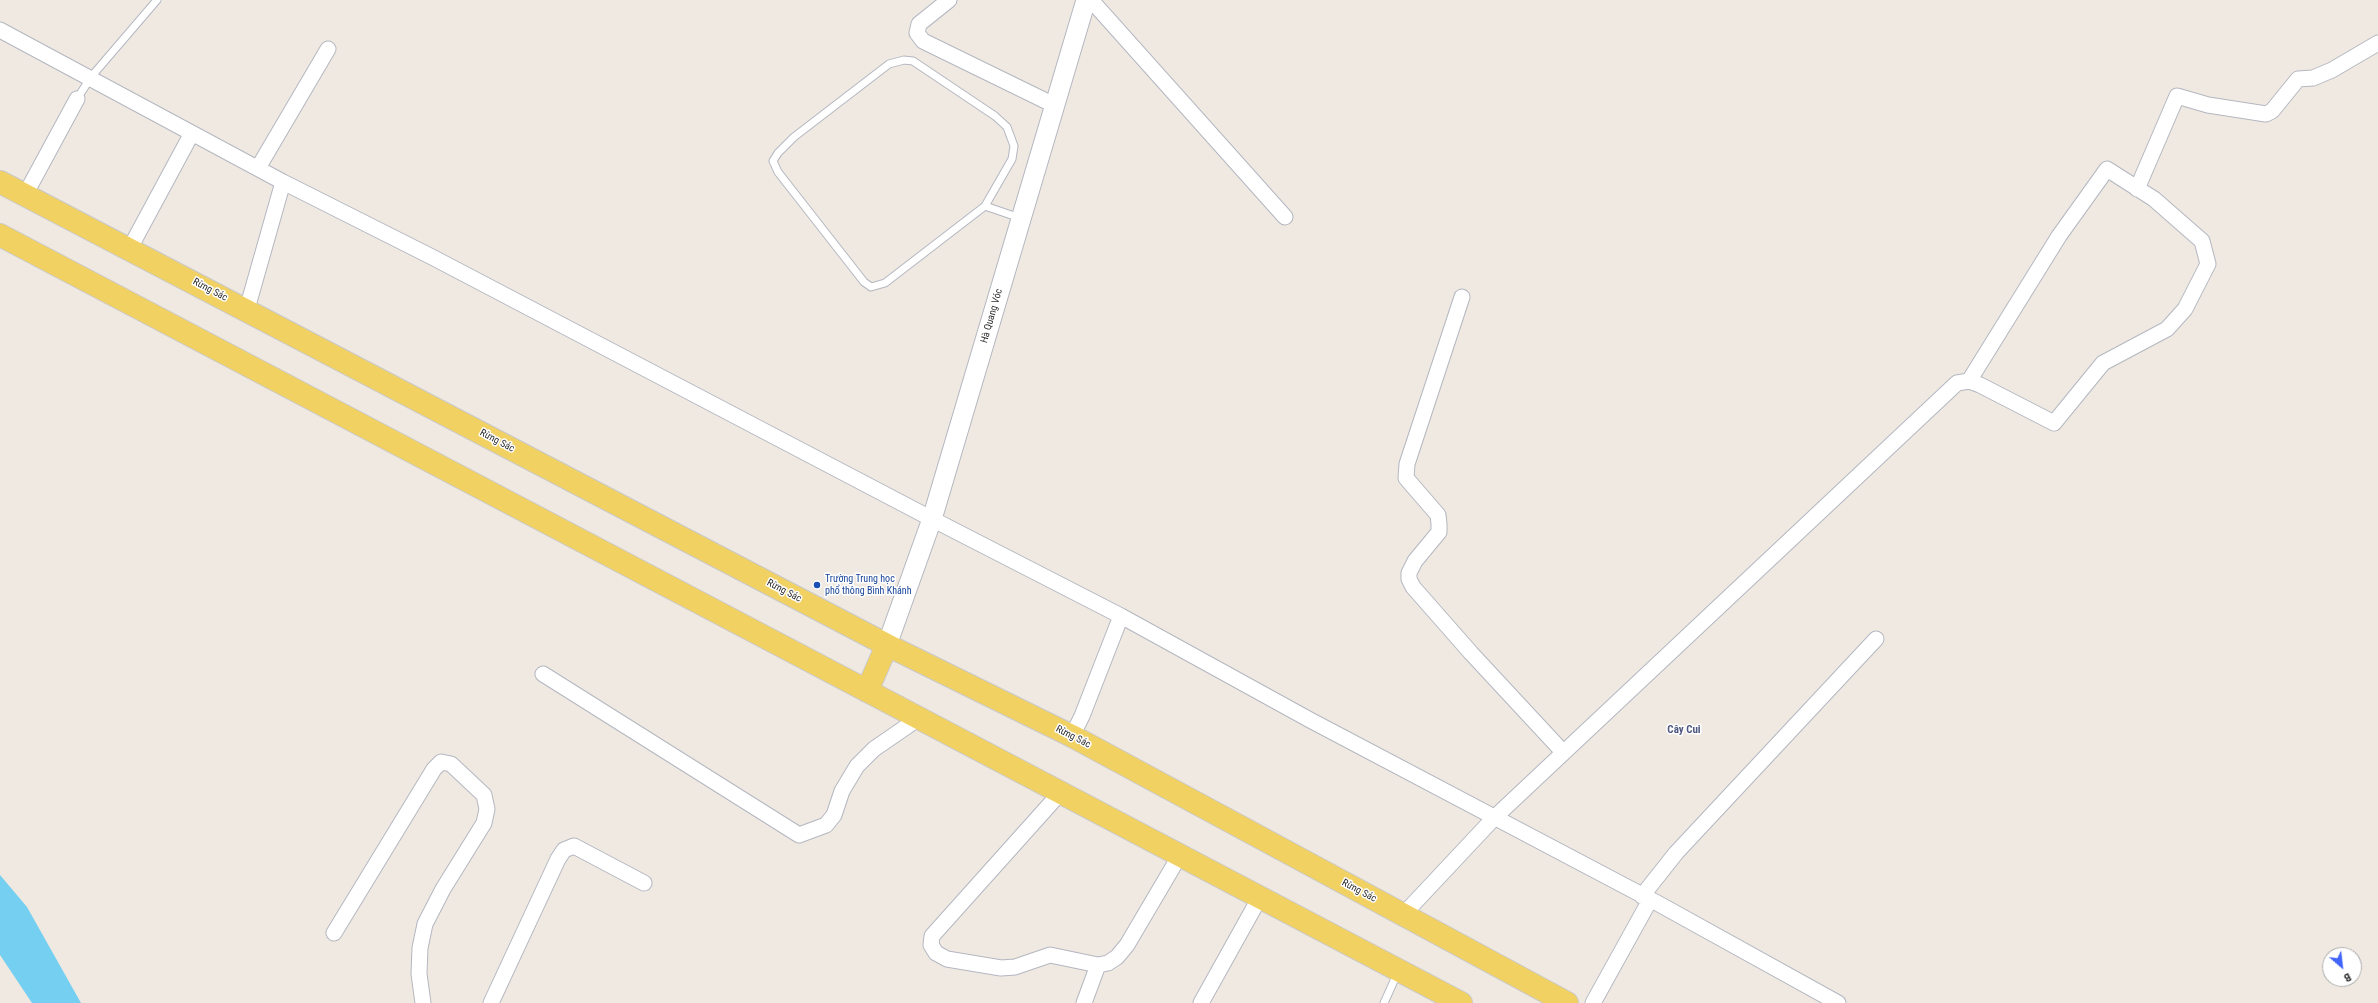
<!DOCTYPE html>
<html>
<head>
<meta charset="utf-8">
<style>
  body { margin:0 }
  #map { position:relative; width:2378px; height:1003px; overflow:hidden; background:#efe9e1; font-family:"Roboto Condensed",sans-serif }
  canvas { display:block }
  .north { position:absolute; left:2322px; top:947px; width:40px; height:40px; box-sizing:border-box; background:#fff; border:1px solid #ababab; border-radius:50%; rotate:152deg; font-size:11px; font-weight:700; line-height:16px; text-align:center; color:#2e2e2e }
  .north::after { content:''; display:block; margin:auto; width:14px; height:18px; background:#4264fb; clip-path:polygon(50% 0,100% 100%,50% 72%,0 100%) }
</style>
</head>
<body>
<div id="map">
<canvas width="2378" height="1003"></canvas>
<div class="north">B</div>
</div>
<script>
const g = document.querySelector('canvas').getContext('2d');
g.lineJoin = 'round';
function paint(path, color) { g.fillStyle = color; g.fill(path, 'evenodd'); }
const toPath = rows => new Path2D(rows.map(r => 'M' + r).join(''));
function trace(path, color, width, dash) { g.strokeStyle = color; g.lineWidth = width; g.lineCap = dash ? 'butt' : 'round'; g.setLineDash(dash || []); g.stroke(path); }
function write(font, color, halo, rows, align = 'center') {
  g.font = font + ' "Roboto Condensed",sans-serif'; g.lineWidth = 3; g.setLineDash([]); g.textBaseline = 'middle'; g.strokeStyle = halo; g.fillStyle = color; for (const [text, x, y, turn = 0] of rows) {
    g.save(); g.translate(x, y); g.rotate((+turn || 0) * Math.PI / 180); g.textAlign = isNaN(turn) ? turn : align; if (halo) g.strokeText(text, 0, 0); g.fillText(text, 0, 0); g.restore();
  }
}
paint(toPath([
  [0,875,27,907,81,1003,32,1003,0,955]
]), '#75cff0');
const service = toPath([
  [904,60,913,61,995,116,1007,127,1014,146,1012,159,985,206,885,283,871,287,864,282,778,172,773,161,778,153,794,137,889,64,904,60],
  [77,99,91,77,157,0],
  [985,206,1020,218],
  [1384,1003,1398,972]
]);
const minor = toPath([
  [949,0,919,24,917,33,923,41,1054,105],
  [1091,0,1285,217],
  [0,30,283,182,432,257,932,519,1121,616,1310,720,1659,904,1838,1003],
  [258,168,328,49],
  [2137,189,2177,96,2208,105,2266,114,2272,111,2298,79,2313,78,2332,70,2378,43],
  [25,195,77,99],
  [130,248,192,133],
  [1462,297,1407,464,1406,478,1438,515,1439,524,1439,532,1415,561,1409,573,1409,579,1413,587,1471,653,1563,752],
  [247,309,283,182],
  [543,674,799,835,826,825,834,815,842,791,857,766,874,749,919,718],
  [1072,736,1082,716,1121,616],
  [1061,792,932,936,931,945,936,953,947,959,1001,968,1015,967,1050,955,1098,965,1108,963,1117,957,1127,945,1180,855],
  [1642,896,1676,853,1876,639],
  [1403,915,1494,818,1957,383,1969,381,1980,385,2054,423,2103,363,2167,329,2185,309,2208,264,2202,241,2154,199,2107,169,2059,236,1969,381],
  [334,933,434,769,441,762,451,764,484,795,487,809,484,823,443,889,425,924,420,948,419,974,423,1003],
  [491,1003,558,859,564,850,574,846,644,883],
  [1084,1003,1098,965],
  [1201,1003,1260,897],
  [1593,1003,1650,900]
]);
const tertiary = toPath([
  [887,645,932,519,1086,0]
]);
const primary = toPath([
  [0,182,887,645,1072,736,1567,1003],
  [0,235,1461,1003],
  [867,691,887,645]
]);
trace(service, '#b4b7c1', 9);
trace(minor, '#b4b7c1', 17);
trace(tertiary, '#b4b7c1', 21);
trace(primary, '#c9c9c9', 24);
trace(service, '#fff', 7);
trace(minor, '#fff', 15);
trace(tertiary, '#fff', 19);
trace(primary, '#f2d163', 22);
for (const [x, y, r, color] of [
  [817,585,4,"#1a4fb4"]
]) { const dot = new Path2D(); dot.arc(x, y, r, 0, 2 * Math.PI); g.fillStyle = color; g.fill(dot); trace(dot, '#fff', 1.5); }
write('10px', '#2e2e2e', '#fff', [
  ["Rừng Sác",210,290,28],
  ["Hà Quang Vóc",992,316,-74],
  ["Rừng Sác",497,441,28],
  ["Rừng Sác",784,591,28],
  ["Rừng Sác",1073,737,27],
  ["Rừng Sác",1359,891,28]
]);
write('10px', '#164399', '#fff', [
  ["Trường Trung học",825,579],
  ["phổ thông Bình Khánh",825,591]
], 'left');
write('bold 11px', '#4d5680', '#fff', [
  ["Cây Cui",1684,730]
]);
</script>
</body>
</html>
